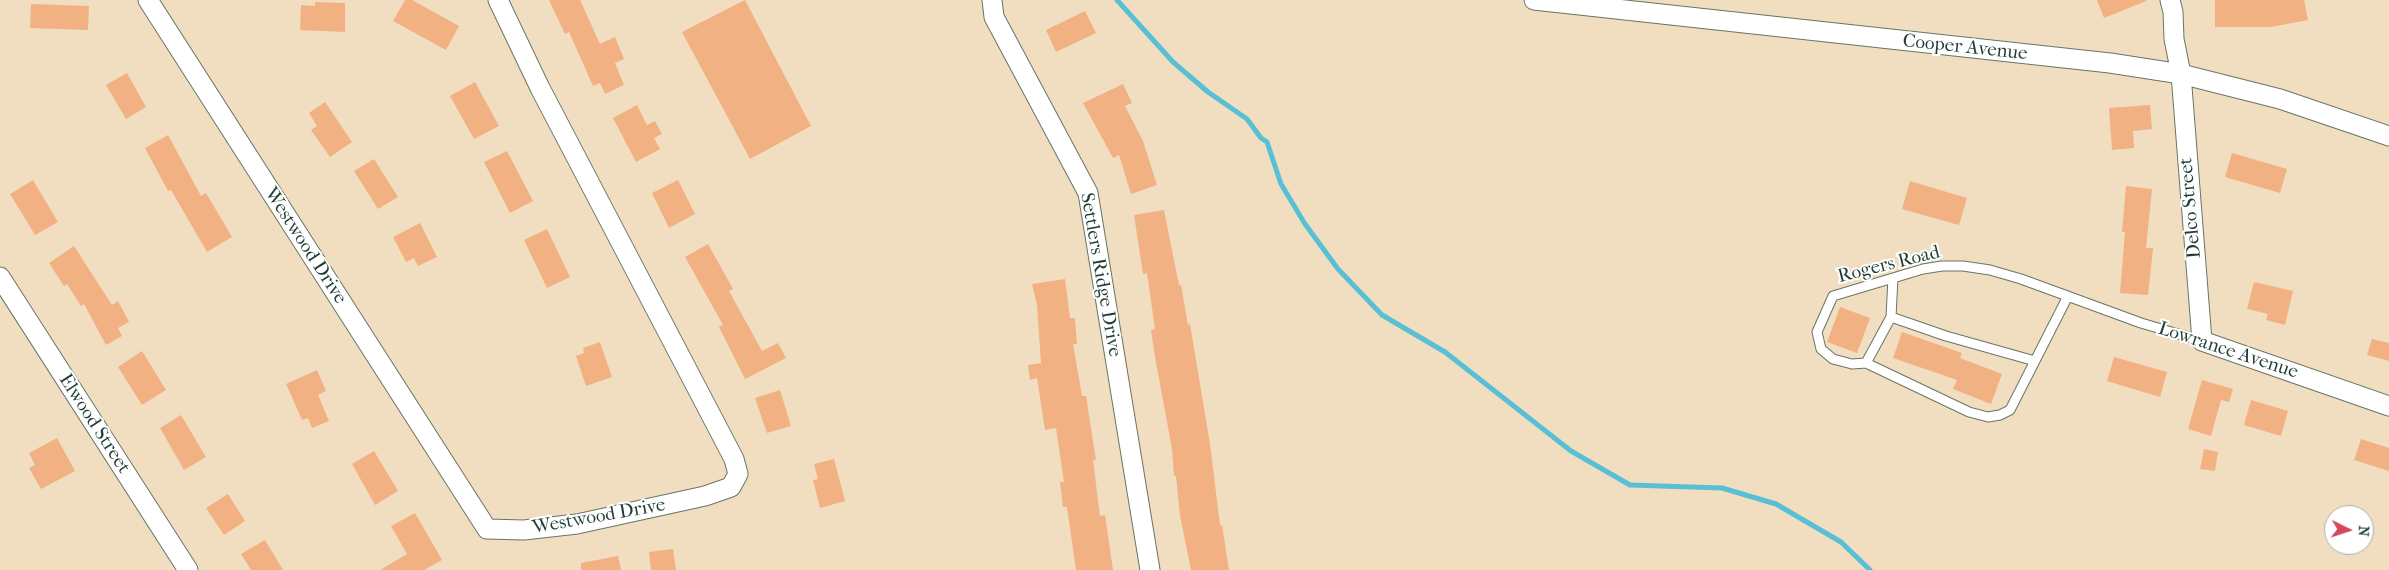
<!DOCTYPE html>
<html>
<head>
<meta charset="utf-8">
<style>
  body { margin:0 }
  #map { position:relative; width:2389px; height:570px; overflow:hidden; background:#f1dec0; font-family:"IM FELL French Canon",serif }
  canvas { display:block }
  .north { position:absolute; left:2324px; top:505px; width:50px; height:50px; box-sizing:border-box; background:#fff; border:1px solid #a5b1ae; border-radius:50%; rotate:94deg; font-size:14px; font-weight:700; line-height:20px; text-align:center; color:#1f3d34 }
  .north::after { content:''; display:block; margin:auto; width:18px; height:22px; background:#d1495b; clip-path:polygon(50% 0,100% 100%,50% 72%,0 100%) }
</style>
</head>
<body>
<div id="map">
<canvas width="2389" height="570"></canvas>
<div class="north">N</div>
</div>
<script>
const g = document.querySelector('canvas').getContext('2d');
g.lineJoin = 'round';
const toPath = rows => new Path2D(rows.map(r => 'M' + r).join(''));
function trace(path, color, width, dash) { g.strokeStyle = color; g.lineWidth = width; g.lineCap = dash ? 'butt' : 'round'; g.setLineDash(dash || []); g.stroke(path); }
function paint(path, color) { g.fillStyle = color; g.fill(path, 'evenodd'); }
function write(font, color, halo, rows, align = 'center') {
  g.font = font + ' "IM FELL French Canon",serif'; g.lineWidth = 4; g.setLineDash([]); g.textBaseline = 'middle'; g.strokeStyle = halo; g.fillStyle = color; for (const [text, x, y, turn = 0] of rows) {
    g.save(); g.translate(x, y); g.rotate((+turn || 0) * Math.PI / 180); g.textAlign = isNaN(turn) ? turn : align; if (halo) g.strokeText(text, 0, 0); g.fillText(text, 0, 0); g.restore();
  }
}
trace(toPath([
  [1117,0,1173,62,1208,92,1247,119,1261,138,1267,142,1281,184,1305,224,1338,269,1382,315,1445,352,1571,451,1630,485,1722,488,1776,504,1841,542,1870,570]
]), '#58bfd5', 5);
paint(toPath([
  [405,0,412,0,459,26,446,50,393,21],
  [549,0,580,0,600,44,615,37,624,59,615,63,624,85,605,94,600,83,593,86,569,32,565,34],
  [745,0,811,126,750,159,682,32],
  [2097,0,2146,0,2146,1,2104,18],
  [2215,0,2304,0,2308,20,2271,27,2215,27],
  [315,2,345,3,345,32,300,30,301,5,315,6],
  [31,4,89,6,88,30,30,28],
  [1085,11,1096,33,1056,52,1046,30],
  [127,73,146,107,126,119,106,85],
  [475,82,499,126,474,139,450,96],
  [1123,84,1132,103,1125,106,1143,141,1157,185,1131,194,1119,155,1113,158,1083,103],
  [325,102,352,142,330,157,311,130,317,126,309,113],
  [637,105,647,125,655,121,662,134,654,138,660,149,636,162,613,118],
  [2150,105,2152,129,2133,131,2134,148,2112,150,2109,108],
  [168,135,201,196,206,193,232,237,207,252,171,190,168,191,145,148],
  [507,151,533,201,510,213,484,162],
  [2232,153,2287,169,2280,193,2225,177],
  [374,159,398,197,378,209,354,171],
  [33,180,58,222,35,235,10,194],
  [678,180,695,214,669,228,652,193],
  [1910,181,1967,198,1959,225,1902,209],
  [2126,186,2152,189,2146,248,2153,248,2148,295,2120,293,2125,232,2122,232],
  [1164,210,1179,285,1181,285,1188,325,1190,324,1210,444,1220,525,1222,525,1229,570,1191,570,1180,516,1176,476,1174,476,1172,449,1155,357,1151,330,1155,329,1147,273,1143,274,1134,215],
  [420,223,437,257,418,266,414,258,406,262,393,237],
  [547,229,570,277,547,288,524,240],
  [708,244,733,289,729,291,762,351,778,343,786,358,745,379,719,327,723,325,685,257],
  [74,246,112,305,118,301,129,322,118,328,122,336,106,345,84,304,81,306,67,284,64,286,49,263],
  [1065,279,1070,318,1075,318,1077,344,1073,344,1082,396,1086,396,1096,460,1093,460,1100,516,1105,515,1113,570,1076,570,1067,507,1063,507,1060,482,1064,482,1056,428,1045,430,1037,378,1030,380,1028,365,1041,363,1037,305,1032,284],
  [2254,282,2293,291,2285,325,2266,320,2268,314,2247,309],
  [1840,307,1870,318,1857,353,1827,342],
  [1902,332,1962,353,1960,358,2002,374,1991,404,1953,389,1957,380,1893,358],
  [2372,339,2389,343,2389,361,2367,355],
  [600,342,612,377,586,386,576,356,584,353,583,348],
  [142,351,166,390,142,405,118,367],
  [2114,357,2167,372,2160,397,2107,381],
  [317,370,326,391,318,395,329,421,312,428,308,418,302,420,286,384],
  [2202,380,2233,389,2229,402,2221,400,2211,436,2188,429],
  [780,390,791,426,767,433,755,398],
  [2251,400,2288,411,2281,436,2244,425],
  [181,415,206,457,184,470,160,428],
  [57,438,75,471,41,489,29,468,35,465,29,453],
  [2361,439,2389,448,2389,471,2354,460],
  [2204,449,2218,452,2215,471,2200,469],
  [374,451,398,491,375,505,352,464],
  [834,459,845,501,820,508,813,480,818,479,814,464],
  [228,494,245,521,224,535,206,508],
  [415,513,442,560,424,570,380,570,407,554,391,526],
  [265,540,283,570,251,570,241,554],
  [673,549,676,570,651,570,649,552],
  [618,556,621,570,581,570,581,563]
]), '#f1b183');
const lane = toPath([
  [1893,278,1891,317,1866,363,1852,364,1833,359,1821,349,1817,332,1833,296,1923,269,1942,266,1963,266,1990,270,2021,279,2141,323,2202,341],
  [1891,317,1946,336,2035,361],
  [1866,363,1969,412,1988,417,2000,415,2010,410,2068,296]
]);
const street = toPath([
  [148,0,487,529,524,530,577,524,705,496,731,487,738,474,734,459,540,88,498,0],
  [992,0,994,17,1088,193,1150,570],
  [1534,0,2110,63,2181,74,2280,99,2389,136],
  [2170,0,2173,12,2174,39,2181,74,2202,341,2389,406],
  [0,277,188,570]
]);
trace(lane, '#687565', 11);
trace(street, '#687565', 21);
trace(lane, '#fff', 9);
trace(street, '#fff', 19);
write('19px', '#1f3d34', '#fff', [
  ["Cooper Avenue",1965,48,6],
  ["Delco Street",2191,208,-95],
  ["Westwood Drive",305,246,57],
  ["Rogers Road",1889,265,-14],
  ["Settlers Ridge Drive",1100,275,80],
  ["Lowrance Avenue",2228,351,18],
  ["Elwood Street",94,424,57],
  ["Westwood Drive",599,517,-10]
]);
</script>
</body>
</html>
